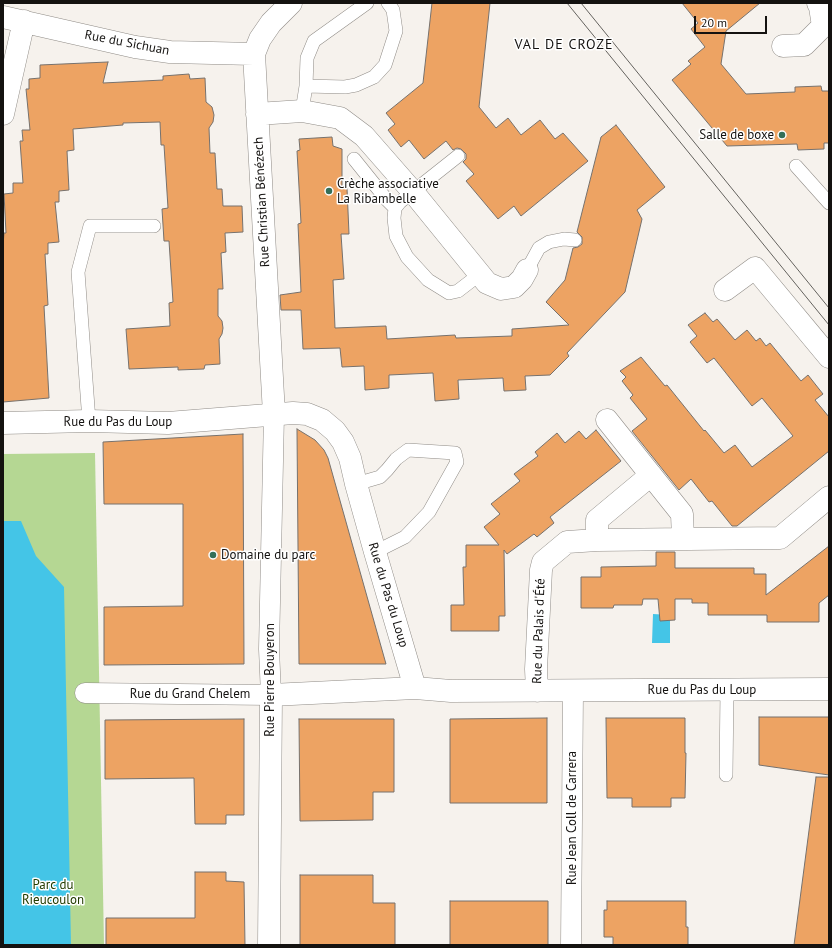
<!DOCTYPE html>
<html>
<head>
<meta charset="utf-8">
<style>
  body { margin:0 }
  #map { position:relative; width:832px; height:948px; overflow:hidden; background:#f6f2ed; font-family:"PT Sans",sans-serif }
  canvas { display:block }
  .frame { position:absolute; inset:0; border:4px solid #141210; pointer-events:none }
  .scale { position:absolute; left:694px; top:16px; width:73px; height:18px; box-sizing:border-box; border:2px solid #141210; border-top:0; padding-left:5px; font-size:12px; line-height:14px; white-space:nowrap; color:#141210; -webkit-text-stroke:3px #fff; paint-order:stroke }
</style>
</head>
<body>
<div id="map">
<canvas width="832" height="948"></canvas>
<div class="frame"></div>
<div class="scale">20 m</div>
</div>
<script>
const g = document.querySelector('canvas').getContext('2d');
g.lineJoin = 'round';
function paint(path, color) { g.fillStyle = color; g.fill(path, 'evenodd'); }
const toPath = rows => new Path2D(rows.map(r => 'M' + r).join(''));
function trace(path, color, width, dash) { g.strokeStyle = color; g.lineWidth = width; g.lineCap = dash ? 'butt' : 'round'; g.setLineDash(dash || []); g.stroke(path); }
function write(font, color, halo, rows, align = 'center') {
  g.font = font + ' "PT Sans",sans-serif'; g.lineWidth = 3; g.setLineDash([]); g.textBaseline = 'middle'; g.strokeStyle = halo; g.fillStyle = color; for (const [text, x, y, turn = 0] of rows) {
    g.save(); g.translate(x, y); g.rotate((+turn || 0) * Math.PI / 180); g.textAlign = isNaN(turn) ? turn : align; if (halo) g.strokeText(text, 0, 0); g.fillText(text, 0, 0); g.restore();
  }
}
paint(toPath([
  [95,453,104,945,3,945,3,454]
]), '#b5d793');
paint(toPath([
  [3,521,21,521,36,556,64,587,71,945,3,945],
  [653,614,670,615,670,643,652,643]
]), '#44c5e7');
const building = toPath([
  [432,3,490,3,479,107,496,128,508,118,521,135,540,120,555,139,563,133,588,161,521,216,514,206,498,219,466,181,474,174,463,162,466,159,466,154,461,149,457,148,453,150,446,141,424,159,409,140,401,147,388,130,395,124,386,113,423,83,432,3],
  [682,3,760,3,726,31,721,64,746,94,795,92,795,87,821,86,822,91,829,91,829,143,824,143,824,149,798,150,797,144,727,146,672,80,691,64,688,61,705,47,691,29,698,23,682,3],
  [108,62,103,83,163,80,163,76,189,74,190,79,205,78,206,102,212,107,214,115,213,122,209,128,210,153,215,153,217,189,222,189,223,206,242,206,243,232,225,233,226,252,221,253,223,289,218,289,218,316,222,321,223,328,222,334,219,339,220,364,205,365,204,369,178,370,178,367,129,369,126,329,170,326,169,303,173,302,169,241,164,241,162,209,168,208,164,145,161,145,160,122,123,123,123,125,73,129,74,150,67,151,69,190,59,191,59,202,55,202,59,242,48,243,48,254,45,254,48,305,44,306,49,398,3,402,3,245,4,233,6,233,4,194,13,193,13,183,23,183,20,141,23,141,22,130,30,130,26,89,29,89,29,79,40,78,40,65,108,62],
  [616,125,665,187,637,210,642,219,625,292,567,353,569,356,550,375,525,376,526,390,504,391,503,378,458,380,459,399,435,401,433,373,389,375,389,388,365,390,364,366,342,367,340,348,303,349,301,310,281,310,280,295,301,292,298,224,301,223,297,151,300,150,299,139,332,137,333,146,342,149,342,188,347,188,349,234,341,234,344,279,333,280,335,328,386,326,387,339,455,335,456,338,512,336,512,329,569,325,546,302,565,280,573,248,578,247,582,244,582,237,577,232,601,137,616,125],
  [705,313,713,322,717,319,735,340,747,330,756,341,760,338,766,346,770,343,801,381,808,375,823,394,815,400,829,417,829,451,737,526,732,526,712,501,709,502,691,479,679,490,632,431,647,419,630,398,633,395,622,381,626,377,620,371,641,357,665,386,667,385,704,431,705,430,724,453,735,445,752,467,793,436,762,398,752,406,714,358,707,363,690,342,697,336,688,325,705,313],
  [297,429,315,440,324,450,328,458,386,664,299,664,297,429],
  [596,430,621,461,550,517,554,523,537,537,534,534,507,554,504,550,505,616,499,616,499,631,451,631,451,605,464,605,463,567,466,567,466,545,499,545,484,527,500,514,491,504,520,481,514,474,538,456,535,452,557,433,565,443,579,431,586,439,596,430],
  [243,434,244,664,104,665,104,607,183,606,183,504,104,504,103,442,243,434],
  [829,546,829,595,819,603,819,622,767,622,767,615,708,615,708,603,692,603,692,599,675,599,675,620,660,621,658,599,643,599,642,605,614,605,613,608,581,608,581,577,601,577,601,567,656,566,656,552,675,552,675,568,754,568,754,574,766,574,766,595,829,546],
  [759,717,829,717,829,775,759,765,759,717],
  [547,718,547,803,450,803,450,719,547,718],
  [606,718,685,718,685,753,686,753,685,798,671,798,671,807,632,807,632,798,607,798,606,718],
  [244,719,244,815,226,815,226,824,195,824,194,778,105,779,105,720,244,719],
  [299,719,394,719,394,792,373,792,373,820,300,821,299,719],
  [816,777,829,777,829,945,794,945,816,777],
  [195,872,226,872,226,881,244,882,245,945,106,945,106,918,195,918,195,872],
  [300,875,373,875,373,903,395,903,395,945,300,945,300,875],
  [450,901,548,901,548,945,450,945,450,901],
  [607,901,686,901,686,927,688,927,688,945,613,945,613,937,604,937,604,910,607,910,607,901]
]);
paint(building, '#eda363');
trace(building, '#76716d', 1);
const service = toPath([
  [306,86,345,87,356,85,374,77,385,65,396,31,393,10,388,3],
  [302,111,306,86,307,58,314,41,367,3],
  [458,156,400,202,395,208,394,218,396,236,407,257,428,280,449,293,458,291,480,274],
  [354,159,387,200,395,208],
  [796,166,829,203],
  [527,270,539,248,549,242,564,239,575,240],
  [89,421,78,272,90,226,154,226],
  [356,484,380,477,387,470,396,459,408,450,455,453,457,462,429,512,405,537,375,552],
  [726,775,727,690]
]);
const pedestrian = toPath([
  [85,693,271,695,269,649,274,414],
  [571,945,573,691]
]);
const minor = toPath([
  [3,17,135,47,170,52,254,54],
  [783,46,804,45,823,26,820,7,818,3],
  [3,114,24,21],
  [257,114,302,111,340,118,364,136,413,192,487,283,501,289,514,287,522,279,527,270],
  [725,290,755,268,829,357],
  [274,414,254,54,260,39,271,23,291,3],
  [607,420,682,514,683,539],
  [3,423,89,421,168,423,293,413,307,414,322,420,335,431,343,442,350,458,356,484,375,552,415,688,451,691,829,689],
  [597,540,597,520,651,475],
  [537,691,536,669,541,570,543,562,567,542,597,540,780,538,829,497],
  [269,945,271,695,415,688]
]);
trace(service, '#908c87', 14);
trace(pedestrian, '#908c87', 21);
trace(minor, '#908c87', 23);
trace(service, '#fff', 13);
trace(pedestrian, '#fff', 20);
trace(minor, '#fff', 22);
trace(toPath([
  [567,3,829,325],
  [581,3,829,308]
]), '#64625e', 1);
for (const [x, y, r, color] of [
  [782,135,4,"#346f58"],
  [329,191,4,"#346f58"],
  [213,555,4,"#346f58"]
]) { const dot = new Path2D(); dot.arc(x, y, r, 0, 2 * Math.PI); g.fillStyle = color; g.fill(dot); trace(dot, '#fff', 1.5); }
write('13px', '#141210', '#fff', [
  ["Rue du Sichuan",127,43,11],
  ["Rue Christian Bénézech",262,202,-93],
  ["Rue du Pas du Loup",118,422],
  ["Rue du Pas du Loup",388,595,73],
  ["Rue du Palais d'Été",539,631,-88],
  ["Rue Pierre Bouyeron",270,680,-90],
  ["Rue du Pas du Loup",702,690],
  ["Rue du Grand Chelem",190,694],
  ["Rue Jean Coll de Carrera",572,818,-90]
]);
write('13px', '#141210', '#fff', [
  ["Salle de boxe",774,135,"right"],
  ["Crèche associative",337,184],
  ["La Ribambelle",337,199],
  ["Domaine du parc",221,555]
], 'left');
write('13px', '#233c00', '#fff', [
  ["Parc du",53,885],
  ["Rieucoulon",53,900]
]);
g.letterSpacing = '1px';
write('14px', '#141210', '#fff', [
  ["VAL DE CROZE",564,45]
]);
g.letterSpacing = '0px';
</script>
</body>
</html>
